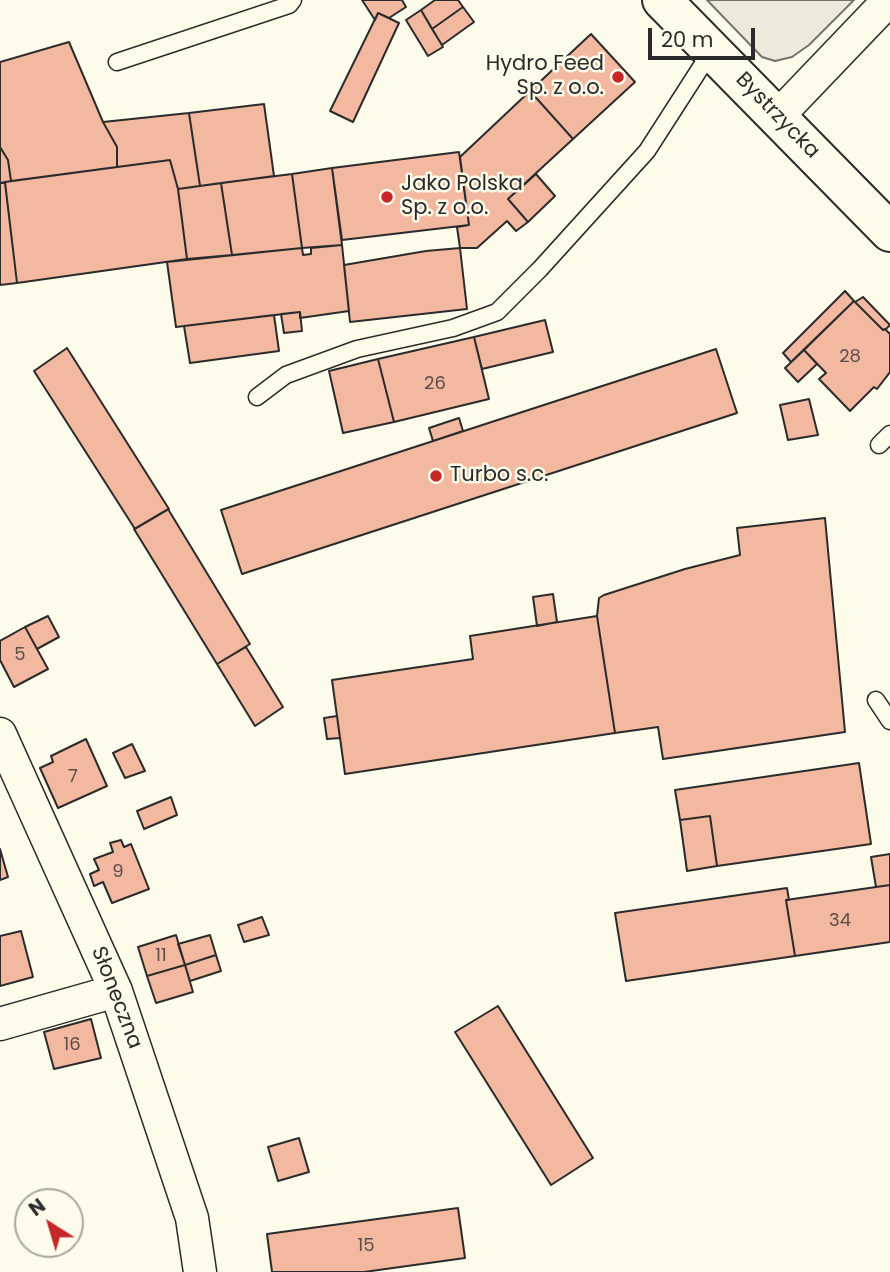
<!DOCTYPE html>
<html>
<head>
<meta charset="utf-8">
<style>
  body { margin:0 }
  #map { position:relative; width:890px; height:1272px; overflow:hidden; background:#fdfbea; font-family:Poppins,sans-serif }
  canvas { display:block }
  .north { position:absolute; left:14px; top:1188px; width:70px; height:70px; box-sizing:border-box; background:#fdfbea; border:2px solid #a9a89e; border-radius:50%; rotate:323deg; font-size:19px; font-weight:700; line-height:28px; text-align:center; color:#2b2b2b }
  .north::after { content:''; display:block; margin:auto; width:24px; height:32px; background:#c62828; clip-path:polygon(50% 0,100% 100%,50% 72%,0 100%) }
  .scale { position:absolute; left:648px; top:28px; width:107px; height:32px; box-sizing:border-box; border:4px solid #2b2b2b; border-top:0; padding-left:9px; font-size:21px; line-height:24px; white-space:nowrap; color:#2b2b2b; -webkit-text-stroke:5px #fdfbea; paint-order:stroke }
</style>
</head>
<body>
<div id="map">
<canvas width="890" height="1272"></canvas>
<div class="north">N</div>
<div class="scale">20 m</div>
</div>
<script>
const g = document.querySelector('canvas').getContext('2d');
g.lineJoin = 'round';
function paint(path, color) { g.fillStyle = color; g.fill(path, 'evenodd'); }
const toPath = rows => new Path2D(rows.map(r => 'M' + r).join(''));
function trace(path, color, width, dash) { g.strokeStyle = color; g.lineWidth = width; g.lineCap = dash ? 'butt' : 'round'; g.setLineDash(dash || []); g.stroke(path); }
function write(font, color, halo, rows, align = 'center') {
  g.font = font + ' Poppins,sans-serif'; g.lineWidth = 5; g.setLineDash([]); g.textBaseline = 'middle'; g.strokeStyle = halo; g.fillStyle = color; for (const [text, x, y, turn = 0] of rows) {
    g.save(); g.translate(x, y); g.rotate((+turn || 0) * Math.PI / 180); g.textAlign = isNaN(turn) ? turn : align; if (halo) g.strokeText(text, 0, 0); g.fillText(text, 0, 0); g.restore();
  }
}
const green = toPath([
  [707,0,854,0,809,45,792,57,775,61,762,57,707,0]
]);
paint(green, '#ecebdb');
trace(green, '#74746e', 2);
const building = toPath([
  [362,0,402,0,406,7,389,18,378,13,375,20,362,0],
  [435,0,458,0,463,7,432,29,421,10,435,0],
  [463,7,474,22,442,45,432,29,463,7],
  [421,10,443,47,428,56,406,20,421,10],
  [378,13,399,23,353,122,330,111,378,13],
  [591,34,635,82,573,139,530,91,591,34],
  [69,42,103,122,117,147,117,167,11,181,8,160,0,147,0,62,69,42],
  [530,91,573,139,508,199,528,222,516,231,507,221,477,248,460,248,457,227,469,225,460,157,530,91],
  [264,104,274,176,200,186,189,113,264,104],
  [189,113,200,186,178,189,170,160,117,167,117,147,103,122,189,113],
  [0,147,8,160,11,181,0,183,0,147],
  [459,152,469,225,342,240,332,168,459,152],
  [170,160,178,189,187,259,17,283,5,182,170,160],
  [332,168,342,245,302,248,292,174,332,168],
  [292,174,302,248,232,255,221,183,292,174],
  [536,174,555,196,528,222,508,199,536,174],
  [0,183,5,183,17,283,0,285,0,183],
  [221,183,232,255,187,259,178,189,221,183],
  [342,245,349,311,300,318,300,312,176,327,167,262,302,248,303,255,311,254,311,248,342,245],
  [460,248,467,309,350,322,344,265,426,251,460,248],
  [845,291,854,301,791,362,783,353,845,291],
  [863,297,890,325,886,329,883,330,855,302,863,297],
  [854,301,883,330,885,329,890,334,890,372,877,389,874,387,850,411,819,379,826,373,804,350,854,301],
  [300,312,302,331,284,333,281,314,300,312],
  [274,315,279,351,190,363,184,326,274,315],
  [545,320,553,352,482,369,474,337,545,320],
  [474,337,489,399,394,422,378,359,474,337],
  [67,348,169,509,135,529,34,371,67,348],
  [716,349,737,413,242,574,221,510,716,349],
  [804,350,817,364,798,382,785,368,804,350],
  [378,359,394,422,343,433,329,371,378,359],
  [809,399,818,435,788,440,780,405,809,399],
  [459,418,463,431,433,441,429,428,459,418],
  [168,509,250,644,217,664,134,529,168,509],
  [825,518,845,732,663,759,658,727,615,733,597,616,599,598,604,595,685,569,740,555,737,528,825,518],
  [553,594,557,622,537,626,533,597,553,594],
  [48,616,59,637,37,649,25,627,48,616],
  [597,616,615,733,345,774,332,680,473,659,470,636,597,616],
  [25,627,48,669,14,687,0,660,0,641,25,627],
  [246,647,283,707,255,726,217,664,246,647],
  [337,716,340,738,327,739,324,718,337,716],
  [86,739,107,786,58,808,40,768,53,762,51,756,86,739],
  [132,744,145,771,125,778,113,753,132,744],
  [859,763,871,844,717,866,710,816,680,820,675,790,859,763],
  [171,797,177,815,144,829,137,811,171,797],
  [710,816,717,866,687,871,680,820,710,816],
  [121,840,124,847,131,844,149,889,112,903,103,882,94,886,90,874,99,870,94,859,113,852,110,843,121,840],
  [0,849,8,877,0,880,0,849],
  [890,854,890,885,876,887,871,857,890,854],
  [890,885,890,942,795,956,786,900,890,885],
  [787,888,789,900,786,900,795,956,626,981,615,913,787,888],
  [262,917,269,935,244,942,238,925,262,917],
  [21,931,33,977,0,986,0,936,21,931],
  [176,935,185,965,147,976,138,947,176,935],
  [210,935,216,955,185,965,178,944,210,935],
  [216,955,221,971,190,981,185,965,216,955],
  [185,965,193,992,156,1003,147,976,185,965],
  [498,1006,593,1158,551,1185,455,1032,498,1006],
  [91,1019,101,1058,54,1069,44,1032,91,1019],
  [299,1138,309,1172,278,1181,268,1147,299,1138],
  [458,1208,465,1258,364,1272,272,1272,267,1234,458,1208]
]);
paint(building, '#f2b8a0');
trace(building, '#2b2b2b', 2);
const lane = toPath([
  [117,62,289,5,293,0],
  [257,397,286,375,357,349,453,328,497,312,540,269,647,151,712,50],
  [879,445,890,434],
  [876,700,890,721]
]);
const street = toPath([
  [778,116,889,0],
  [0,734,116,991,192,1218,200,1272],
  [0,1024,116,991]
]);
const secondary = toPath([
  [662,0,890,232]
]);
trace(lane, '#2b2b2b', 19);
trace(street, '#2b2b2b', 35);
trace(secondary, '#2b2b2b', 42);
trace(lane, '#fdfbea', 16);
trace(street, '#fdfbea', 32);
trace(secondary, '#fdfbea', 38);
for (const [x, y, r, color] of [
  [618,77,7,"#c62828"],
  [387,197,7,"#c62828"],
  [436,476,7,"#c62828"]
]) { const dot = new Path2D(); dot.arc(x, y, r, 0, 2 * Math.PI); g.fillStyle = color; g.fill(dot); trace(dot, '#fdfbea', 2.5); }
write('18px', '#5d4e48', null, [
  ["28",850,357],
  ["26",435,384],
  ["5",20,655],
  ["7",73,777],
  ["9",118,872],
  ["34",840,921],
  ["11",161,956],
  ["16",72,1045],
  ["15",366,1246]
]);
write('21px', '#2b2b2b', '#fdfbea', [
  ["Hydro Feed",604,65,"right"],
  ["Sp. z o.o.",604,89,"right"],
  ["Jako Polska",401,185],
  ["Sp. z o.o.",401,209],
  ["Turbo s.c.",450,476]
], 'left');
write('21px', '#2b2b2b', '#fdfbea', [
  ["Bystrzycka",777,116,46],
  ["Słoneczna",116,998,69]
]);
</script>
</body>
</html>
